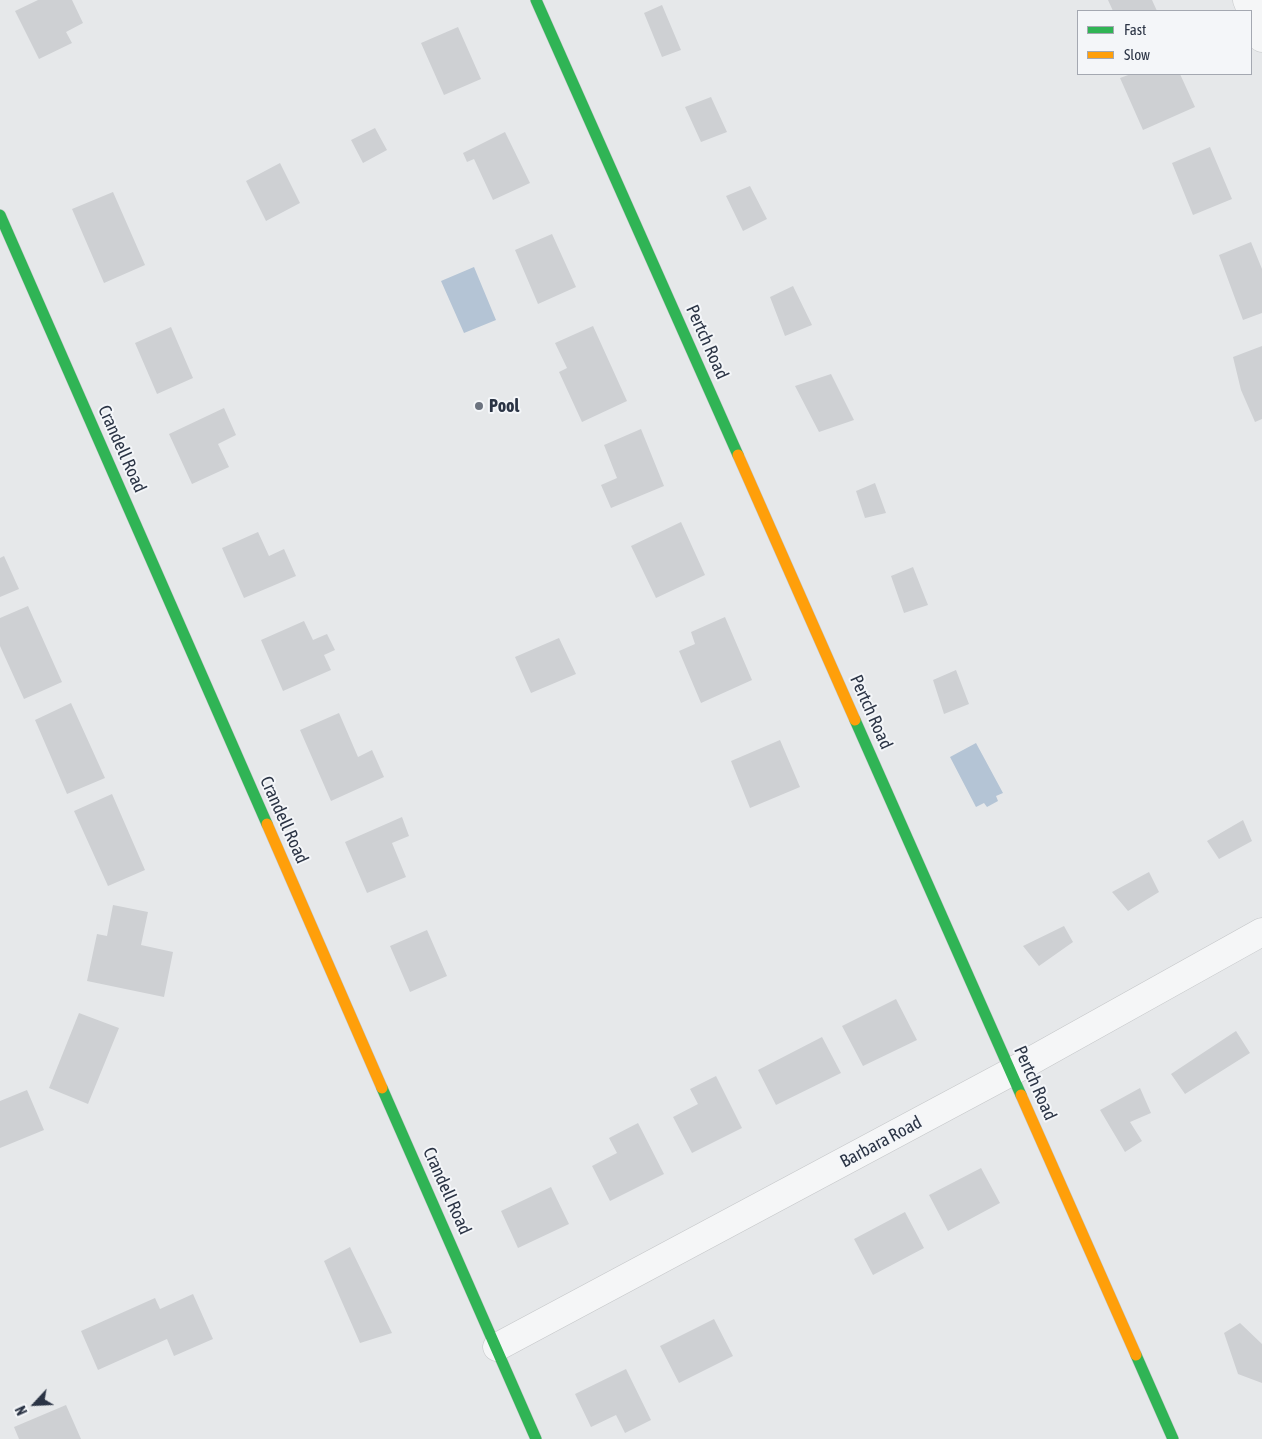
<!DOCTYPE html>
<html>
<head>
<meta charset="utf-8">
<style>
  body { margin:0 }
  #map { position:relative; width:1262px; height:1439px; overflow:hidden; background:#e6e8ea; font-family:"Asap Condensed",sans-serif }
  canvas { display:block }
  .legend { position:absolute; left:1077px; top:10px; width:175px; height:65px; box-sizing:border-box; background:#f4f6f9; border:1px solid #a4a8b1; margin:0; padding:6px 9px; list-style:none; font-size:15px; color:#2b3445 }
  .legend li { display:flex; align-items:center; gap:10px; height:25px }
  .legend b { width:25px; border:1px solid #a4a8b1 }
  .north { position:absolute; left:10px; top:1379px; width:50px; height:50px; -webkit-text-stroke:4px #f4f6f9; paint-order:stroke; rotate:245deg; font-size:14px; font-weight:700; line-height:20px; text-align:center; color:#2b3445 }
  .north::after { content:''; display:block; margin:auto; width:18px; height:22px; background:#2b3445; clip-path:polygon(50% 0,100% 100%,50% 72%,0 100%) }
</style>
</head>
<body>
<div id="map">
<canvas width="1262" height="1439"></canvas>
<ul class="legend">
<li><b style="height:6px;background:#30b455"></b>Fast</li>
<li><b style="height:6px;background:#ff9f0a"></b>Slow</li>
</ul>
<div class="north">N</div>
</div>
<script>
const g = document.querySelector('canvas').getContext('2d');
g.lineJoin = 'round';
function paint(path, color) { g.fillStyle = color; g.fill(path, 'evenodd'); }
const toPath = rows => new Path2D(rows.map(r => 'M' + r).join(''));
function trace(path, color, width, dash) { g.strokeStyle = color; g.lineWidth = width; g.lineCap = dash ? 'butt' : 'round'; g.setLineDash(dash || []); g.stroke(path); }
function write(font, color, halo, rows, align = 'center') {
  g.font = font + ' "Asap Condensed",sans-serif'; g.lineWidth = 4; g.setLineDash([]); g.textBaseline = 'middle'; g.strokeStyle = halo; g.fillStyle = color; for (const [text, x, y, turn = 0] of rows) {
    g.save(); g.translate(x, y); g.rotate((+turn || 0) * Math.PI / 180); g.textAlign = isNaN(turn) ? turn : align; if (halo) g.strokeText(text, 0, 0); g.fillText(text, 0, 0); g.restore();
  }
}
paint(toPath([
  [474,267,496,320,464,333,441,281],
  [976,743,1003,793,996,796,998,801,987,807,984,803,976,807,950,757]
]), '#b4c4d5');
paint(toPath([
  [38,0,72,0,83,23,66,32,72,43,39,59,15,11],
  [1108,0,1152,0,1157,11,1113,11],
  [662,5,681,50,662,57,644,13],
  [458,27,481,79,444,95,421,43],
  [1131,74,1180,74,1195,107,1143,130,1120,78],
  [711,97,727,132,701,142,685,107],
  [375,128,387,150,363,163,351,140],
  [505,132,530,183,493,200,474,159,467,162,463,153],
  [1210,147,1232,199,1193,215,1172,163],
  [280,163,300,203,266,221,246,181],
  [750,186,767,219,743,231,726,196],
  [113,192,145,265,104,283,72,209],
  [552,234,576,287,538,304,515,250],
  [1251,242,1262,269,1262,313,1243,320,1219,255],
  [793,286,812,325,785,336,770,297],
  [593,326,627,401,582,422,559,372,567,368,555,343],
  [171,327,193,378,157,394,135,343],
  [1262,346,1262,419,1255,422,1241,390,1233,357],
  [831,374,854,420,819,432,795,386],
  [224,408,236,435,218,444,229,467,192,484,169,434],
  [641,429,664,486,611,508,601,485,617,478,604,445],
  [875,483,886,513,865,518,856,491],
  [681,522,705,575,656,598,631,546],
  [258,532,269,556,284,549,296,576,244,598,222,548],
  [4,556,19,589,0,597,0,558],
  [913,567,928,605,904,613,891,576],
  [28,606,62,682,24,699,0,646,0,618],
  [725,617,752,680,701,703,679,651,695,644,691,632],
  [304,621,313,640,327,634,335,650,324,655,331,670,283,691,261,640],
  [559,638,576,674,531,693,515,657],
  [956,670,969,704,944,714,933,680],
  [71,703,105,778,67,794,35,720],
  [339,713,358,757,372,750,384,777,331,801,300,730],
  [780,740,800,787,750,808,731,761],
  [112,794,145,870,108,886,74,811],
  [402,817,409,836,392,843,406,877,367,893,345,842],
  [1243,820,1252,841,1219,859,1207,841],
  [1149,872,1159,892,1128,911,1112,892],
  [113,905,148,912,141,945,173,952,164,997,87,981,97,934,107,936],
  [1064,926,1073,942,1039,966,1023,946],
  [427,930,447,976,410,992,390,946],
  [896,999,917,1040,863,1066,842,1026],
  [79,1013,119,1028,88,1104,49,1088],
  [1236,1031,1250,1053,1185,1094,1171,1074],
  [822,1037,841,1073,776,1105,758,1070],
  [716,1076,742,1128,692,1153,673,1117,698,1104,690,1089],
  [1140,1088,1151,1113,1130,1122,1142,1141,1125,1152,1100,1110],
  [27,1090,44,1130,0,1148,0,1101],
  [638,1123,664,1174,610,1201,592,1166,617,1153,609,1138],
  [981,1168,1000,1203,948,1231,929,1195],
  [551,1187,569,1224,518,1248,501,1211],
  [905,1212,924,1248,873,1275,854,1239],
  [350,1247,392,1333,360,1343,324,1261],
  [193,1294,213,1339,174,1356,167,1339,98,1370,81,1331,155,1298,160,1309],
  [714,1319,733,1356,679,1383,660,1346],
  [1240,1323,1262,1344,1262,1383,1238,1374,1224,1333],
  [626,1369,651,1420,625,1433,616,1415,591,1427,575,1394],
  [66,1405,81,1439,19,1439,14,1427]
]), '#ced0d3');
const street = toPath([
  [1247,0,1262,38],
  [497,1347,1011,1072,1262,932]
]);
const fast = toPath([
  [536,0,738,455],
  [0,215,267,824],
  [855,720,1021,1095],
  [382,1088,536,1439],
  [1136,1355,1173,1439]
]);
const slow = toPath([
  [738,455,855,720],
  [267,824,382,1088],
  [1021,1095,1136,1355]
]);
trace(street, '#c4c6c8', 29);
trace(fast, '#c4c6c8', 12);
trace(slow, '#c4c6c8', 12);
trace(street, '#f5f6f7', 28);
trace(fast, '#30b455', 11);
trace(slow, '#ff9f0a', 11);
for (const [x, y, r, color] of [
  [479,406,5,"#6c737f"]
]) { const dot = new Path2D(); dot.arc(x, y, r, 0, 2 * Math.PI); g.fillStyle = color; g.fill(dot); trace(dot, '#f4f6f9', 2); }
write('18px', '#2b3445', '#f4f6f9', [
  ["Pertch Road",707,342,66],
  ["Crandell Road",122,449,66],
  ["Pertch Road",871,712,66],
  ["Crandell Road",284,820,66],
  ["Pertch Road",1035,1083,66],
  ["Barbara Road",881,1142,-28],
  ["Crandell Road",447,1191,66]
]);
write('bold 18px', '#2b3445', '#f4f6f9', [
  ["Pool",489,406]
], 'left');
</script>
</body>
</html>
